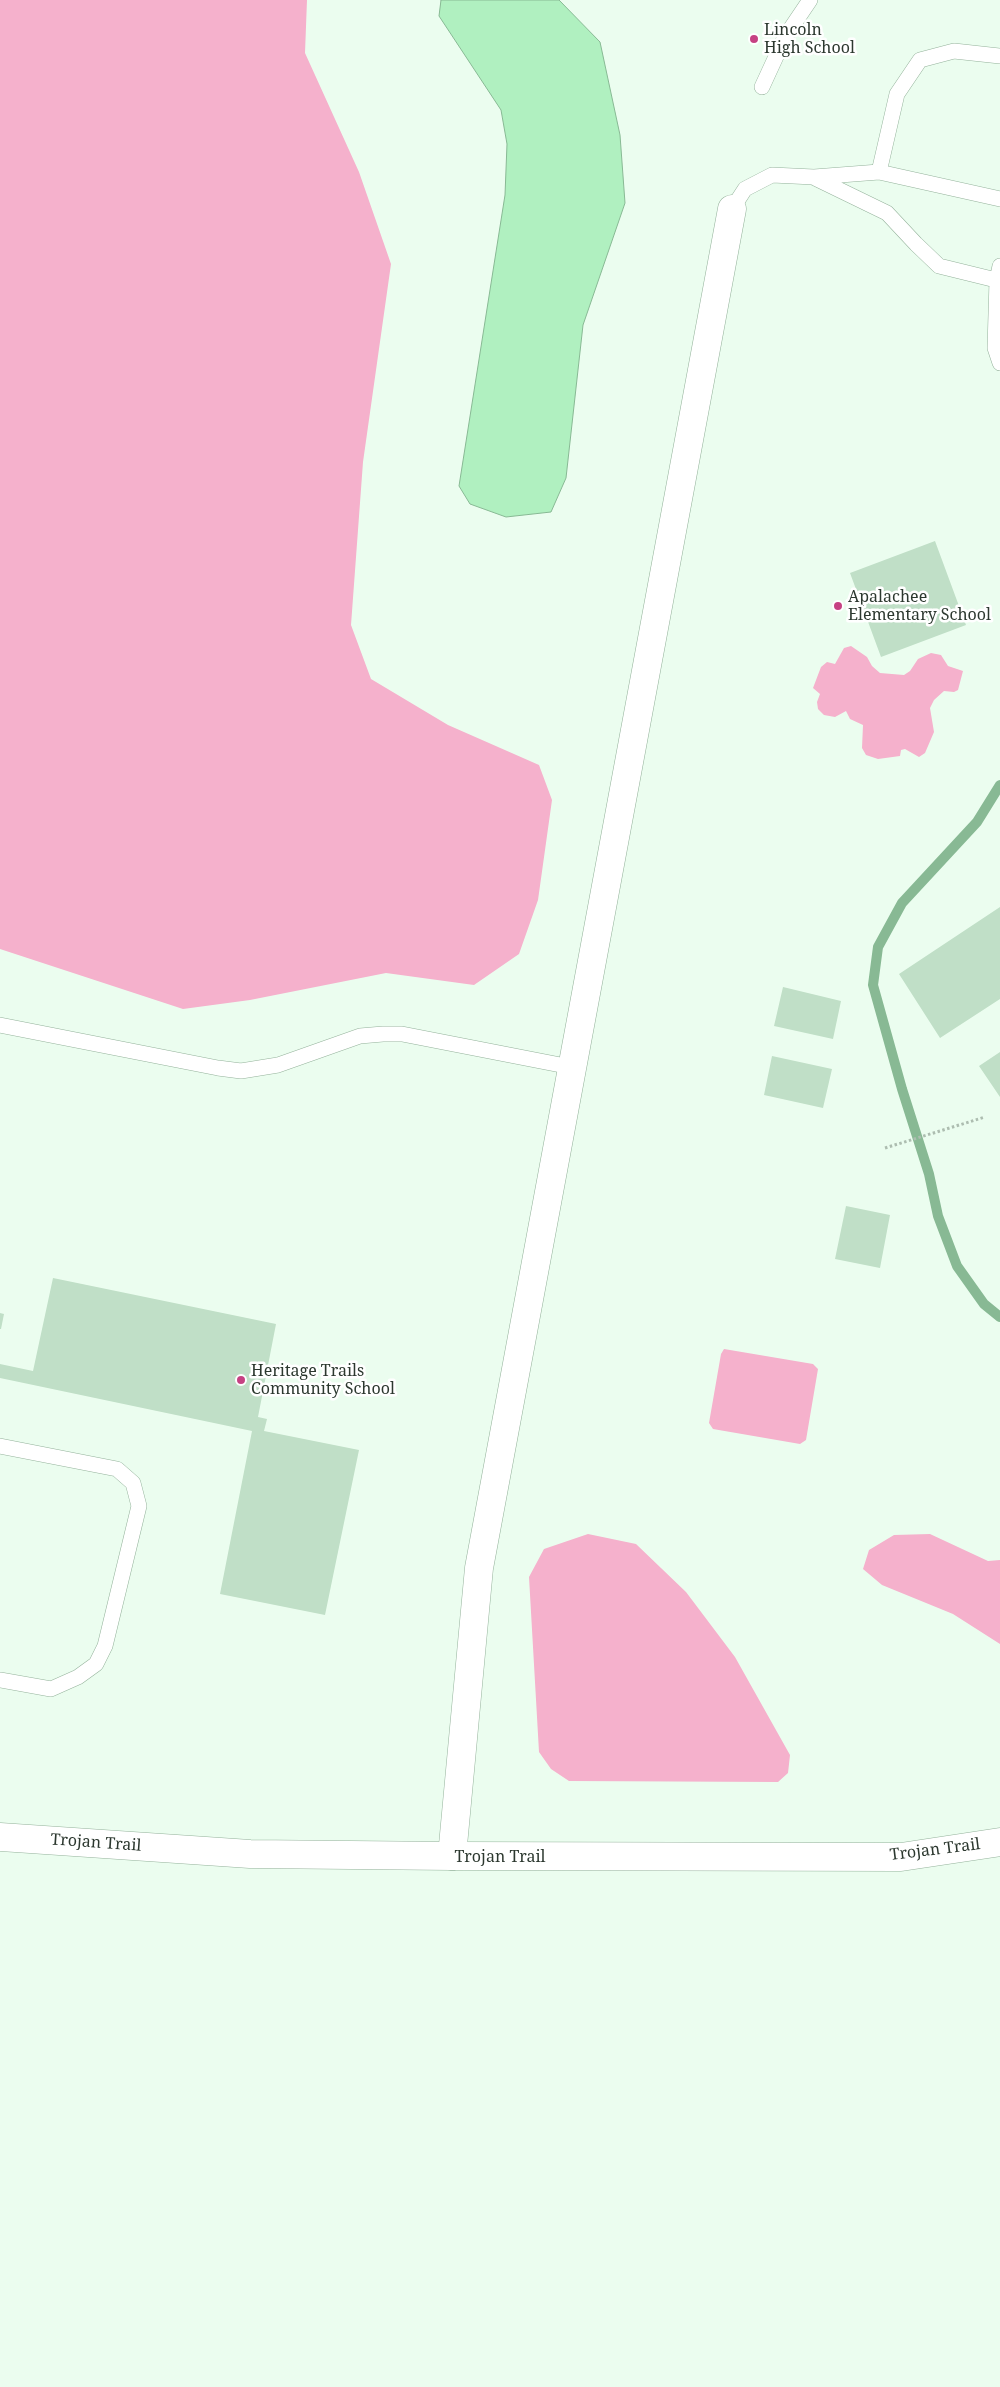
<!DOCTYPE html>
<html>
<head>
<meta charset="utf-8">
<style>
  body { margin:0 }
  canvas { display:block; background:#ebfdef }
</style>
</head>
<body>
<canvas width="1000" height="2387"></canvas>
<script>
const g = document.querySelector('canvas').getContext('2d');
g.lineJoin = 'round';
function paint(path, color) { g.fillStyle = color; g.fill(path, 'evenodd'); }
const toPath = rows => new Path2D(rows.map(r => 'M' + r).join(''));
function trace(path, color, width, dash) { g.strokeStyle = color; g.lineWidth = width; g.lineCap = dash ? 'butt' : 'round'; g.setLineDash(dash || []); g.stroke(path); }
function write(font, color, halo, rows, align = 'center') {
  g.font = font + ' "Noto Serif",serif'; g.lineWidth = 5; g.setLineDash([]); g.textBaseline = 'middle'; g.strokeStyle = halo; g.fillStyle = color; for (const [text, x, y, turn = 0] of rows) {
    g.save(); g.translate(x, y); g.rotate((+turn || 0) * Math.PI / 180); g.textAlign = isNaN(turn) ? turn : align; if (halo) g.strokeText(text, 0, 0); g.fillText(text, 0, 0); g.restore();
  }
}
paint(toPath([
  [0,0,307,0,305,53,359,172,391,264,363,462,351,625,371,679,448,725,539,765,552,800,538,900,519,954,474,985,386,973,250,1000,183,1009,0,949],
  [851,646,867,657,872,666,880,673,904,675,910,671,918,659,931,653,941,655,948,666,963,671,958,690,954,692,944,691,934,700,930,708,934,732,925,753,919,757,905,749,901,750,900,756,878,759,866,755,862,748,863,725,850,719,846,711,835,717,824,715,818,709,817,702,820,694,813,688,821,667,827,662,835,664,844,648],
  [724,1349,813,1364,818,1369,806,1440,800,1444,713,1429,709,1423,721,1354],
  [588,1534,636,1544,686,1592,735,1657,790,1755,788,1773,778,1782,569,1781,551,1769,539,1752,529,1577,544,1549],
  [930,1534,988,1561,1000,1560,1000,1644,953,1614,882,1585,863,1569,869,1550,894,1535]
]), '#f5b1cc');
const water = toPath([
  [441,0,559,0,600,42,620,135,625,203,583,325,566,478,551,512,506,517,470,504,459,486,505,195,507,144,501,110,439,16,441,0]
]);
paint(water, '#b0f0c0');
trace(water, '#88b994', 1);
trace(toPath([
  [1000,785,977,822,902,903,878,947,873,985,902,1089,929,1174,938,1216,957,1266,984,1304,1000,1317]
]), '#88b994', 10);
paint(toPath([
  [935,541,966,625,881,657,850,573],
  [1000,907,1000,999,940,1038,899,974],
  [783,987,841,1001,833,1039,774,1026],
  [1000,1052,1000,1097,979,1066],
  [772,1056,832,1069,823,1108,764,1095],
  [846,1206,890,1215,880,1268,835,1259],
  [53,1278,276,1324,258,1417,267,1419,264,1431,359,1450,325,1615,220,1594,252,1431,0,1378,0,1364,33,1371],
  [0,1313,4,1314,1,1329,0,1329]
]), '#c0dfc7');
const lane = toPath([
  [762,87,785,37,810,0],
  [879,172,897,94,920,60,954,51,1000,56],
  [815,178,887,213,916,244,939,266,1000,281],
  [732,209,745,189,772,175,814,177,879,172,1000,199],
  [1000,266,997,280,995,348,1000,363],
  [0,1025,218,1068,241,1071,278,1065,360,1036,383,1034,402,1034,571,1067],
  [0,1446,117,1469,133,1483,139,1506,105,1646,96,1664,78,1677,51,1689,0,1680]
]);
const street = toPath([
  [452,1856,479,1568,732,209]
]);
const secondary = toPath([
  [0,1837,250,1854,452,1856,901,1857,1000,1842]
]);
trace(lane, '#94b29b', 16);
trace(street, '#94b29b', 29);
trace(secondary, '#94b29b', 29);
trace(toPath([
  [885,1148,985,1117]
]), '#adbdb0', 3, [2.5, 2.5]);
trace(lane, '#fff', 15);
trace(street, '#fff', 28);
trace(secondary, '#fff', 28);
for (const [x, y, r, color] of [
  [754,39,5,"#c64183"],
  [838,606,5,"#c64183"],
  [241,1380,5,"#c64183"]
]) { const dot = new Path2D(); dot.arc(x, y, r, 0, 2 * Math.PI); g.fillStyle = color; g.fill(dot); trace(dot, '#fff', 2); }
write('16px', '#2c382f', '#fff', [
  ["Lincoln",764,30],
  ["High School",764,48],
  ["Apalachee",848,597],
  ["Elementary School",848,615],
  ["Heritage Trails",251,1371],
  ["Community School",251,1389]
], 'left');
write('16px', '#2c382f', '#fff', [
  ["Trojan Trail",96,1843,4],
  ["Trojan Trail",935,1850,-7],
  ["Trojan Trail",500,1857]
]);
</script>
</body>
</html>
